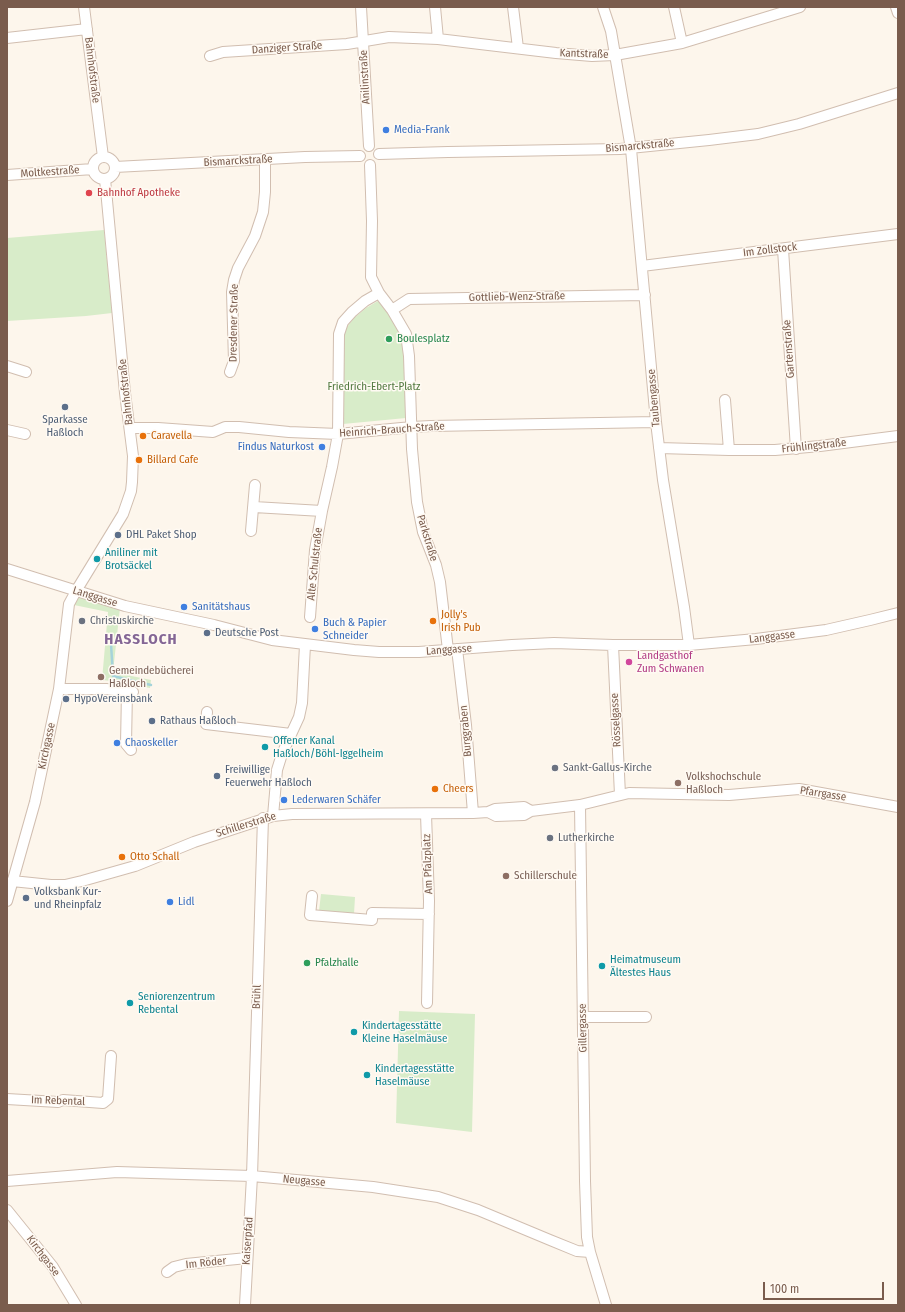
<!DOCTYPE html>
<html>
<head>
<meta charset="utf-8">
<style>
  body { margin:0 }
  #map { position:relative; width:905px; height:1312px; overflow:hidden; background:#fdf6ec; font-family:"Fira Sans Condensed",sans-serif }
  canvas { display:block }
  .frame { position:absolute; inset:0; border:8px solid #7a5c4d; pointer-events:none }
  .scale { position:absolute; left:763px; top:1282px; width:121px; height:18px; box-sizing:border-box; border:2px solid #7a5c4d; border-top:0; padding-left:5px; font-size:12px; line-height:14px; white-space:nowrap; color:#7a5c4d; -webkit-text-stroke:3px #fffaf3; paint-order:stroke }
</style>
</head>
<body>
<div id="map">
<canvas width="905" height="1312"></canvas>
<div class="frame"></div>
<div class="scale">100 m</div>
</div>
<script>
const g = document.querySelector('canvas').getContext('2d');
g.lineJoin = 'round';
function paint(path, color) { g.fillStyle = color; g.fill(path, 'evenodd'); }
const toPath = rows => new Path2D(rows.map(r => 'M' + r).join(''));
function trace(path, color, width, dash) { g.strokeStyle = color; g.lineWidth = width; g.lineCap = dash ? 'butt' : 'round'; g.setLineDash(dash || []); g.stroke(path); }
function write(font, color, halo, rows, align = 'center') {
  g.font = font + ' "Fira Sans Condensed",sans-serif'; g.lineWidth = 3; g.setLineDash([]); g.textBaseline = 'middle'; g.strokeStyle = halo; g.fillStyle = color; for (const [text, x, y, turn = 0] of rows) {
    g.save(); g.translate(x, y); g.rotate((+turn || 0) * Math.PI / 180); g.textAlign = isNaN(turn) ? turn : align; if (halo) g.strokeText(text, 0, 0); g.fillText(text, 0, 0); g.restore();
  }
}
paint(toPath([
  [104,230,112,313,86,316,7,321,7,238],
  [378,301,390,316,402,337,405,357,406,418,343,424,343,337,347,327,354,318,366,308],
  [77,594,120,608,112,681,102,680,108,612,74,605],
  [117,673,151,680,150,688,115,682],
  [321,894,355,897,354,914,319,911],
  [399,1011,475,1014,472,1132,396,1123]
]), '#d8ecc9');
trace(toPath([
  [111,644,113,676,151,685]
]), '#a5d3da', 2.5);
const minor = toPath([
  [84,7,103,157],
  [361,7,369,146],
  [435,7,438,39],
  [513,7,518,48],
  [603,7,611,31,631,149,656,422,663,480,684,607,689,645],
  [674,7,682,43],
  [896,7,898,13],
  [7,38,87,29],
  [210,56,223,52,347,44,389,37,438,39,556,53,592,56,615,55,682,43,800,7],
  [379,154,448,152,620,149,709,140,758,134,799,124,898,93],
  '93 168a11 11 0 1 1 22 0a11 11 0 1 1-22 0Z',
  [370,165,372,221,371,277,379,293,392,310,406,334,409,356,412,449,417,502,423,532,436,565,440,582,448,650],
  [115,167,305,157,360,156],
  [7,175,93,169],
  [783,249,796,449],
  [642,266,898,234],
  [392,310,409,299,645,295],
  [7,366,26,372],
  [230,372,234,361,232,292,234,280,238,268,255,236,263,212,265,192,265,160],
  [725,400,729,450],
  [130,428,158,428,213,432,225,427,239,427,289,432,338,434,412,427,431,426,656,422],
  [7,430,25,434],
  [659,448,729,450,775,450,820,446,898,436],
  [254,507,322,511],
  [251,531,255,485],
  [7,569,125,606,214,625,272,640,354,650,379,652,419,652,512,645,554,643,613,645,689,645,756,639,826,630,870,620,898,613],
  [310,617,315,550,322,511,332,467,338,434,339,334,343,322,352,312,365,301,379,293],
  [613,645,620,795],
  [457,649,466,725,473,813],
  [59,689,106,689,133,692],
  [127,691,126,744,131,750],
  [207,712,206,724,291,734],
  [580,805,585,1181,587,1237,590,1252,606,1305],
  [488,812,496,816,524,815,531,811,580,805,629,793,729,795,799,789,898,807],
  [426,814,429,901,427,1003],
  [273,816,277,770,282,754,299,717,302,703,305,645],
  [12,881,51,885,65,885,82,881,135,866,194,842,273,816,292,814,473,813,488,812,495,809,524,807,531,811],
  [312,896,310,915,372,920,372,913,429,914],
  [7,901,35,802,59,689,69,604,76,591,123,514,131,491,132,482,133,456,125,393,105,179],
  [583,1017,646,1017],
  [7,1099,58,1102,63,1100,103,1103,108,1099,111,1056],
  [7,1181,117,1172,252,1176,373,1187,438,1197,478,1210,550,1240,577,1251,590,1252],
  [7,1210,53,1267,76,1305],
  [167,1272,174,1267,186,1264,247,1258],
  [245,1305,252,1176,263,818]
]);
trace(minor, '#d1beb0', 12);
trace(minor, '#fff', 10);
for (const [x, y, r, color] of [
  [386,130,4,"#3f7fe0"],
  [89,193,4,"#e0444e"],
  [389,339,4,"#2e9e5b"],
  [65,407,4,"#5c6f8a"],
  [143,436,4,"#e8710a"],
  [322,447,4,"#3f7fe0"],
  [139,460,4,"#e8710a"],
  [118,535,4,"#5c6f8a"],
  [97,559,4,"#0f9aa8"],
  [184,607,4,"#3f7fe0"],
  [82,621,4,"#6b7280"],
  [433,621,4,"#e8710a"],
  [315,629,4,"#3f7fe0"],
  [207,633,4,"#5c6f8a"],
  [629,662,4,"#d1479c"],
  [101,677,4,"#8d6e63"],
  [66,699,4,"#5c6f8a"],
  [152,721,4,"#5c6f8a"],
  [117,743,4,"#3f7fe0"],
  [265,747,4,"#0f9aa8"],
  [555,768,4,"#6b7280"],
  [217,776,4,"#5c6f8a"],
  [678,783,4,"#8d6e63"],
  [435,789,4,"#e8710a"],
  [284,800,4,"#3f7fe0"],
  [550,838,4,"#6b7280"],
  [122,857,4,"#e8710a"],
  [506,876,4,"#8d6e63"],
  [26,898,4,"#5c6f8a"],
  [170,902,4,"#3f7fe0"],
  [307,963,4,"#2e9e5b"],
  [602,966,4,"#0f9aa8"],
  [130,1003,4,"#0f9aa8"],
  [354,1032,4,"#0f9aa8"],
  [367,1075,4,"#0f9aa8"]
]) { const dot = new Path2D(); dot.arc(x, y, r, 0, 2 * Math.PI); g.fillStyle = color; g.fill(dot); trace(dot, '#fffaf3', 1.5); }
write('11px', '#7a5c4d', '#fffaf3', [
  ["Danziger Straße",287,48,-4],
  ["Kantstraße",584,54,2],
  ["Bahnhofstraße",92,70,83],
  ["Anilinstraße",365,77,-93],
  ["Bismarckstraße",640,146,-5],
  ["Bismarckstraße",238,161,-3],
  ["Moltkestraße",50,172,-4],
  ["Im Zollstock",770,250,-7],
  ["Gottlieb-Wenz-Straße",517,297,-1],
  ["Dresdener Straße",234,323,-89],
  ["Gartenstraße",789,349,-94],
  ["Bahnhofstraße",126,392,-96],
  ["Taubengasse",654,398,-95],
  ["Heinrich-Brauch-Straße",392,430,-4],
  ["Frühlingstraße",814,446,-6],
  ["Parkstraße",427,538,73],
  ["Alte Schulstraße",315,564,-84],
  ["Langgasse",95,597,17],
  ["Langgasse",772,637,-7],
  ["Langgasse",449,650,-4],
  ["Rösselgasse",616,720,-93],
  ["Burggraben",466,731,-95],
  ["Kirchgasse",47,746,-78],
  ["Pfarrgasse",823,794,9],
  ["Schillerstraße",246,825,-17],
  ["Am Pfalzplatz",428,864,-92],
  ["Brühl",257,997,-88],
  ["Gillergasse",583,1028,-91],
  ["Im Rebental",58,1101,2],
  ["Neugasse",304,1181,5],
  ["Kaiserpfad",248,1241,-86],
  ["Kirchgasse",43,1256,53],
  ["Im Röder",206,1263,-6]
]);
write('11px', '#366cbe', '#fffaf3', [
  ["Media-Frank",394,130],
  ["Findus Naturkost",314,447,"right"],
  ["Sanitätshaus",192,607],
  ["Buch & Papier",323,623],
  ["Schneider",323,636],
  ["Chaoskeller",125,743],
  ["Lederwaren Schäfer",292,800],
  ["Lidl",178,902]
], 'left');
write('11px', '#be3a42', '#fffaf3', [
  ["Bahnhof Apotheke",97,193]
], 'left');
write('11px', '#27864d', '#fffaf3', [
  ["Boulesplatz",397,339],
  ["Pfalzhalle",315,963]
], 'left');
write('11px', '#537a41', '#fffaf3', [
  ["Friedrich-Ebert-Platz",374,387]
]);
write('11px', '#4e5e75', '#fffaf3', [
  ["Sparkasse",65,420,"center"],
  ["Haßloch",65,433,"center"],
  ["DHL Paket Shop",126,535],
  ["Deutsche Post",215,633],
  ["HypoVereinsbank",74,699],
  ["Rathaus Haßloch",160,721],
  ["Freiwillige",225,770],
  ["Feuerwehr Haßloch",225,783],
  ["Volksbank Kur-",34,892],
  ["und Rheinpfalz",34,905]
], 'left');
write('11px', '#c56008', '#fffaf3', [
  ["Caravella",151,436],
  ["Billard Cafe",147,460],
  ["Jolly's",441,615],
  ["Irish Pub",441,628],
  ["Cheers",443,789],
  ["Otto Schall",130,857]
], 'left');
write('11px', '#0d838f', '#fffaf3', [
  ["Aniliner mit",105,553],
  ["Brotsäckel",105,566],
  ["Offener Kanal",273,741],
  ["Haßloch/Böhl-Iggelheim",273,754],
  ["Heimatmuseum",610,960],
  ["Ältestes Haus",610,973],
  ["Seniorenzentrum",138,997],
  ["Rebental",138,1010],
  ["Kindertagesstätte",362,1026],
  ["Kleine Haselmäuse",362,1039],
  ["Kindertagesstätte",375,1069],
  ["Haselmäuse",375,1082]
], 'left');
write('11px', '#5b616d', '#fffaf3', [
  ["Christuskirche",90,621],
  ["Sankt-Gallus-Kirche",563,768],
  ["Lutherkirche",558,838]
], 'left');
write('11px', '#b23c85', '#fffaf3', [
  ["Landgasthof",637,656],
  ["Zum Schwanen",637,669]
], 'left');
write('11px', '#785e54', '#fffaf3', [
  ["Gemeindebücherei",109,671],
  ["Haßloch",109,684],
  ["Volkshochschule",686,777],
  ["Haßloch",686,790],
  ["Schillerschule",514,876]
], 'left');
g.letterSpacing = '1px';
write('bold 15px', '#846695', '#fffaf3', [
  ["HASSLOCH",141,640]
]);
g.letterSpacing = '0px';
</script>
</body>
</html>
